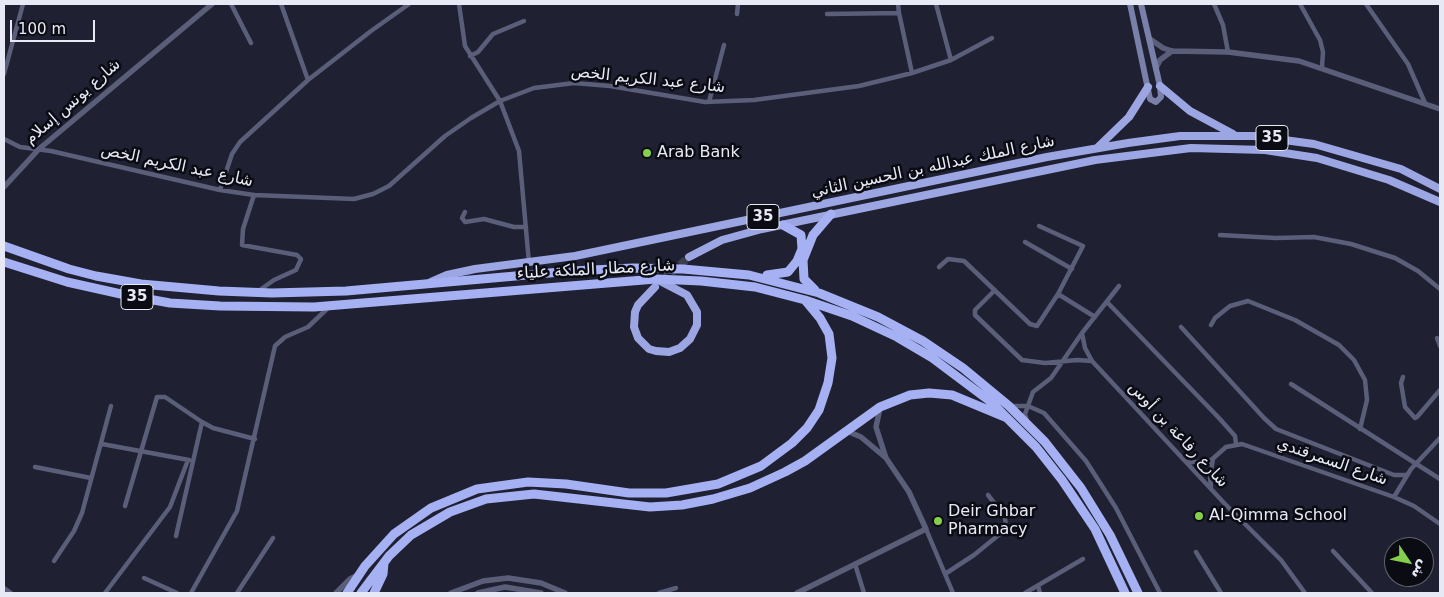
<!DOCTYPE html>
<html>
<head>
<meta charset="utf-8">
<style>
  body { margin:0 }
  #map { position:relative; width:1444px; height:597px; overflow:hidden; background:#1f2132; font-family:"DejaVu Sans",Vazirmatn,sans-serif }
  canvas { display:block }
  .frame { position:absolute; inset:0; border:5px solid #e7e9f5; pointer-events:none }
  .north { position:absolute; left:1384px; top:537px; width:50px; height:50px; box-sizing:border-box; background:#0a0b13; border:1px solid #62646d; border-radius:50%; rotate:124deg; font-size:14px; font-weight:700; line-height:20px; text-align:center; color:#e7e9f5 }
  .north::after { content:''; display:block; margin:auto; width:18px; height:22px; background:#84d04d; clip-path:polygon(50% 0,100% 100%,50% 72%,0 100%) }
  .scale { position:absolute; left:10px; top:20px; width:85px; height:22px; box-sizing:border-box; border:2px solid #e7e9f5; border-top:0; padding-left:6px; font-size:15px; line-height:18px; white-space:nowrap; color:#e7e9f5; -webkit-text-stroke:4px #0a0b13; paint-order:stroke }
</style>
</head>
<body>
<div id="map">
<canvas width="1444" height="597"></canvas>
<div class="frame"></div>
<div class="north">ش</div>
<div class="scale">100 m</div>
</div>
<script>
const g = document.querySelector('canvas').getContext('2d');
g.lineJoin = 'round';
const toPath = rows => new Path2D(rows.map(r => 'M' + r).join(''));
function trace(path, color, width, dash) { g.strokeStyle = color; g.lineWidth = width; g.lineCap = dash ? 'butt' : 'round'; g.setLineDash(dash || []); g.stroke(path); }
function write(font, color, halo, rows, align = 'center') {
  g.font = font + ' "DejaVu Sans",Vazirmatn,sans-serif'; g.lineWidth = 5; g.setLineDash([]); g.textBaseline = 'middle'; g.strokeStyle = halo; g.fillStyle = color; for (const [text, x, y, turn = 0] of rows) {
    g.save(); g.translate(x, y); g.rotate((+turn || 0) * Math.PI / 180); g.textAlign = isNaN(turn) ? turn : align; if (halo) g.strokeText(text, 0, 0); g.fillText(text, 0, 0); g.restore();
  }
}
trace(toPath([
  [662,281,689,257]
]), '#3d3f4f', 8, [8, 4]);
trace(toPath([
  [231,4,251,43],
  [281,4,308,80],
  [459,4,465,46,500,101,519,151,529,263],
  [936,4,951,60],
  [1214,4,1223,25,1228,52],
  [1300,4,1320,40,1323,52,1322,67],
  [1366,4,1408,64,1425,103],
  [899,13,912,73],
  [737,14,738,4],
  [827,14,899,13,898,4],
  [470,56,478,52,493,34,524,21],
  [4,74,23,4],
  [709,102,724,45],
  [4,139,20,147,51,151,220,190,254,195,354,199,373,194,389,186,445,136,471,118,500,101,534,88,574,83,610,86,705,102,754,100,859,86,912,73,951,60,992,38],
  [220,190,232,154,240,142,308,80,371,31,409,4],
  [254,195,243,229,242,245,297,255,301,259,296,270,274,280,257,292],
  [465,212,462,218,465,222,484,219,514,227,526,227],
  [1220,235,1276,238,1314,237,1351,244,1395,258,1418,271,1440,289],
  [1025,242,1072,269],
  [939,267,948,259,964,261,1030,324,1037,326,1058,294,1083,246,1039,226],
  [995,290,975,310,975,315,1022,360,1045,363,1077,360,1092,361],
  [1058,294,1095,317],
  [1107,302,1219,418,1235,436,1236,444],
  [1211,325,1215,318,1230,306,1248,301,1295,320,1339,345,1354,360,1365,380,1367,400,1360,429],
  [1181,327,1264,418,1276,429,1394,475,1406,475],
  [1082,333,1085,348,1092,361,1225,504,1281,560,1305,593],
  [1437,338,1440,346],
  [1403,377,1401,383,1405,407,1415,418,1417,417,1440,390],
  [1291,384,1440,479],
  [1010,406,1028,406,1044,413,1086,461,1116,508,1160,593],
  [1027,421,1025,414,1033,392,1051,378,1082,333,1119,286],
  [102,444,189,460],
  [1188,462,1209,462,1226,447,1242,444,1394,497,1414,506,1440,524],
  [35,467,91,478],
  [1211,487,1210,477,1213,459],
  [1394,497,1411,469,1440,438],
  [125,506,157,397,165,397,202,422],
  [926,529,953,593],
  [176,536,202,422,213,428,255,439],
  [1333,551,1372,593],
  [1196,552,1221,593],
  [54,561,74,531,82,513,111,406],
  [855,564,864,593],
  [945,574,974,555,1006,529,1005,517,988,495],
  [144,578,177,593],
  [1038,586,1040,593],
  [4,588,11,593],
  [105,593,170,507,188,460],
  [191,593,237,511,275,346,285,337,308,327,329,307],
  [237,593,273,538],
  [659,593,676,588],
  [1025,593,1083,559]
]), '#5a5e79', 4.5);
trace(toPath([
  [1150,39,1163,48,1172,51,1228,52,1299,61,1440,109],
  [1156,68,1160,60,1172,51],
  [4,187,39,149,212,4],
  [880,408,876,427,886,458],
  [336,593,350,579,358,575],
  [451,593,483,581,508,578,541,583,565,593],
  [478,593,505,587,541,593],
  [797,593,926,529,909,492,886,458,861,437,847,431]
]), '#5a5e79', 5.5);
trace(toPath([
  [1130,4,1150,99,1156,102,1161,97,1160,86,1141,4]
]), '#7980aa', 6);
trace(toPath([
  [1160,86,1190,111,1233,134],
  [1097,148,1129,117,1148,87],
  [689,257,722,240,762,229,1095,160,1191,148,1265,150,1317,158,1389,180,1440,202],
  [431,282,447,275,475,269,575,256,1047,157,1128,143,1180,136,1254,136,1314,144,1401,169,1440,189],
  [655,287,638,305,635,312,634,327,638,338,649,349,656,351,669,352,680,348,690,339,697,325,697,312,687,295,660,281]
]), '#9ca6e2', 8);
trace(toPath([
  [4,246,69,269,96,276,141,284,219,291,272,293,346,291,572,271,633,268,683,269,749,275,819,293,878,317,923,341,963,368,1009,406,1045,442,1081,488,1110,535,1138,593],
  [4,262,67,282,121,294,170,303,220,306,314,307,656,279,701,281,755,287,805,300,852,316,897,337,931,357,991,402,1036,447,1062,480,1095,529,1125,593],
  [767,275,788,272,797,261,802,249,801,235,783,225],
  [815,290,804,279,803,260,813,235,831,214],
  [347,593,365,566,394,534,431,508,477,489,528,482,566,484,629,493,666,493,718,484,761,466,792,443,807,428,819,410,828,383,832,358,829,334,820,318,805,300],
  [361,593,389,556,411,535,450,512,486,499,534,494,650,507,682,505,713,499,750,488,785,472,805,461,880,407,910,395,929,393,952,395,1005,417],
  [374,593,383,574,384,563]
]), '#a6b1f3', 9);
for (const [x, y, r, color] of [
  [647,153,5,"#84d04d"],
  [1199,516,5,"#84d04d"],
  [938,521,5,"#84d04d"]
]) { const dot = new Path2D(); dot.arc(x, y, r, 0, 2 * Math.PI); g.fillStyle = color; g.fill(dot); trace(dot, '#0a0b13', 2); }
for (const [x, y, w] of [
  [1272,138,32],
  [763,217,32],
  [137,297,32]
]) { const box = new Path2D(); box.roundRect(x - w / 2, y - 12.5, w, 25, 4); g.fillStyle = '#0a0b13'; g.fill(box); trace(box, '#e7e9f5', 1); }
write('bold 15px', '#e7e9f5', null, [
  ["35",1272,138],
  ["35",763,217],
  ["35",137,297]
]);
write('16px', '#e7e9f5', '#0a0b13', [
  ["شارع عبد الكريم الخص",648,80,6],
  ["شارع يونس إسلام",73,102,-41],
  ["شارع عبد الكريم الخص",177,166,12],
  ["شارع الملك عبدالله بن الحسين الثاني",933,167,-12],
  ["شارع مطار الملكة علياء",596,270,-3],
  ["شارع رفاعة بن أوس",1178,435,47],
  ["شارع السمرقندي",1332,462,19]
]);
write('16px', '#e7e9f5', '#0a0b13', [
  ["Arab Bank",657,153],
  ["Deir Ghbar",948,512],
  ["Pharmacy",948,530],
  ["Al-Qimma School",1209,516]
], 'left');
</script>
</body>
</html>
